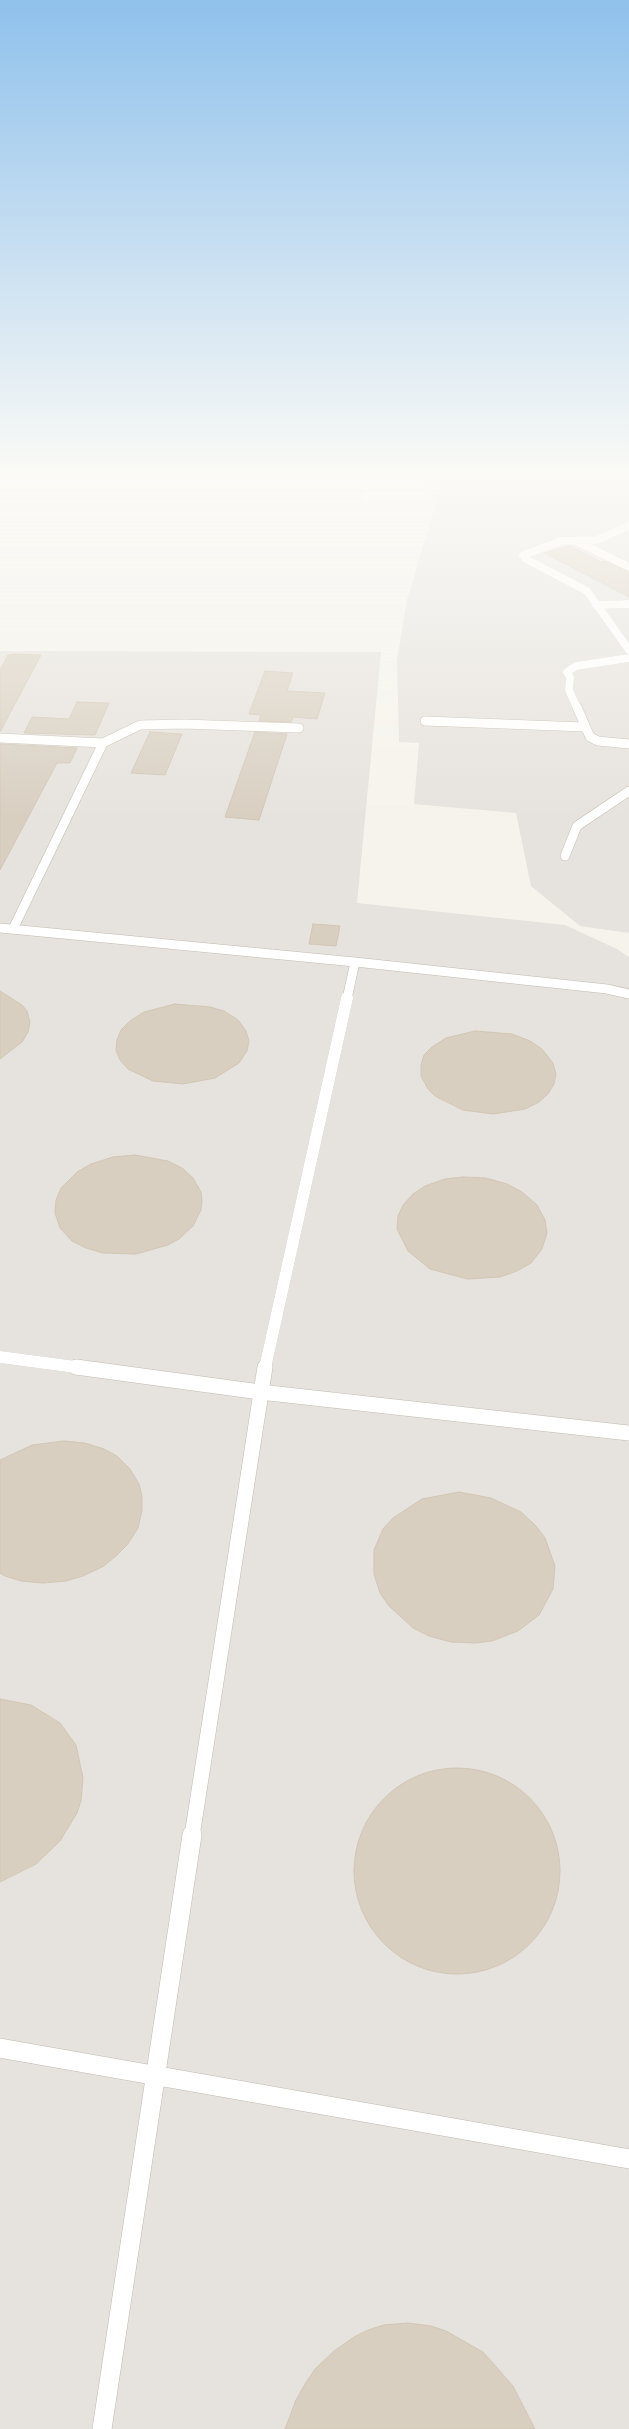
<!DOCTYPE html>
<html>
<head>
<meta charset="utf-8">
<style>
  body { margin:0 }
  canvas { display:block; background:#f6f3ec }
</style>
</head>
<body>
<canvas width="629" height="2429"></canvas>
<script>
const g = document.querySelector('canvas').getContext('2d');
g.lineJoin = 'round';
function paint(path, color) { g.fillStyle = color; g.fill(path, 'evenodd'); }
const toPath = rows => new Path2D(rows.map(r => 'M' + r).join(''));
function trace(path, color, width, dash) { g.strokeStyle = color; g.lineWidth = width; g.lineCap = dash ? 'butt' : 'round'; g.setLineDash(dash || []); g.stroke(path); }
paint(toPath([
  [440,479,629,479,629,933,580,926,531,886,516,813,414,804,419,743,399,742,397,660,407,600,440,490],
  [0,651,381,652,357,903,565,925,617,949,629,957,629,2429,0,2429]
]), '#e6e2dd');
const building = toPath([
  [570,546,601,562,605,561,629,572,629,597,544,553,570,546],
  [15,654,41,655,0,732,0,670,8,655,15,654],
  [265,671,293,673,287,691,325,693,317,719,293,717,291,722,259,721,261,715,249,714,265,671],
  [77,702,109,703,95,735,24,733,32,717,69,719,77,702],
  [150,732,182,734,165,775,131,773,150,732],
  [255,732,287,734,259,820,225,817,255,732],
  [0,744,77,748,70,763,57,763,0,870,0,744],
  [313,924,340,926,336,946,309,944,313,924],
  [0,991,22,1005,27,1011,30,1022,28,1032,22,1042,0,1059,0,991],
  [175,1004,210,1007,224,1011,238,1020,246,1031,249,1041,247,1051,239,1063,215,1078,183,1084,153,1081,128,1069,120,1060,116,1050,117,1040,121,1030,130,1021,144,1012,175,1004],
  [475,1031,512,1034,530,1041,542,1049,553,1063,556,1074,554,1084,548,1094,539,1102,525,1109,493,1114,463,1110,435,1096,428,1089,421,1076,421,1065,424,1055,432,1047,446,1038,475,1031],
  [135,1155,168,1161,182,1168,193,1178,201,1192,202,1201,201,1210,193,1226,179,1239,168,1245,136,1254,103,1253,86,1248,72,1241,60,1228,55,1213,56,1200,61,1188,77,1172,91,1164,113,1157,135,1155],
  [463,1177,486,1178,507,1184,522,1192,537,1205,545,1220,547,1233,542,1249,531,1263,517,1271,500,1277,467,1279,430,1269,408,1251,397,1229,398,1216,403,1205,413,1194,425,1186,445,1179,463,1177],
  [64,1441,85,1443,104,1449,117,1456,130,1469,139,1484,142,1496,142,1510,138,1528,127,1545,116,1556,104,1566,83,1576,66,1581,43,1583,21,1581,5,1576,0,1573,0,1460,32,1445,64,1441],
  [459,1492,491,1498,521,1512,536,1526,545,1538,555,1566,553,1589,539,1615,518,1631,492,1641,475,1643,451,1642,429,1636,413,1628,389,1606,380,1593,374,1574,374,1550,383,1529,393,1518,422,1499,459,1492],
  [0,1699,31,1705,60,1723,76,1745,83,1778,81,1801,77,1813,60,1841,36,1864,0,1882,0,1699],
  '354 1871a103 103 0 1 1 206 0a103 103 0 1 1-206 0Z',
  [408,2323,431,2326,446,2331,483,2352,513,2386,535,2429,285,2429,296,2400,305,2384,315,2369,334,2351,354,2337,368,2330,384,2325,408,2323]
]);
paint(building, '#d8cfc1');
trace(building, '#d3c7b4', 1);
const serviceFar4 = toPath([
  [366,496,424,496,429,494,431,479],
  [629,526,597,540,561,541,523,555,526,559,587,591,629,650],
  [578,542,629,567],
  [596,605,629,604],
  [577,708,569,690,570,677,567,672,576,666,629,658]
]);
const serviceFar3 = toPath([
  [577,707,590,737,598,741,629,744],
  [425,721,584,727],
  [0,738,103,743,140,725,183,724,299,728],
  [565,856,577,826,629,791],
  [0,928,355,962,607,989,629,994],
  [13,929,103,743],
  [347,999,355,962]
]);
const serviceFar2 = toPath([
  [0,1357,83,1368],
  [265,1368,347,998]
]);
const serviceFar1 = toPath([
  [76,1367,260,1392,629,1433],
  [192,1836,265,1367]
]);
const service = toPath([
  [0,2048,629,2159],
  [102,2429,192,1835]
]);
trace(serviceFar4, '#c2bbae', 8);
trace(serviceFar3, '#c2bbae', 10);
trace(serviceFar2, '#c2bbae', 12);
trace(serviceFar1, '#c2bbae', 16);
trace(service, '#c2bbae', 20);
trace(serviceFar4, '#fff', 8);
trace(serviceFar3, '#fff', 9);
trace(serviceFar2, '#fff', 12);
trace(serviceFar1, '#fff', 15);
trace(service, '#fff', 19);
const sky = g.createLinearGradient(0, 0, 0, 819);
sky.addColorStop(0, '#8fc1ec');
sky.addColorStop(0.58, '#fbfaf6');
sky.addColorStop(1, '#fbfaf600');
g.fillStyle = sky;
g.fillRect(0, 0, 629, 819);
</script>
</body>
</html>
